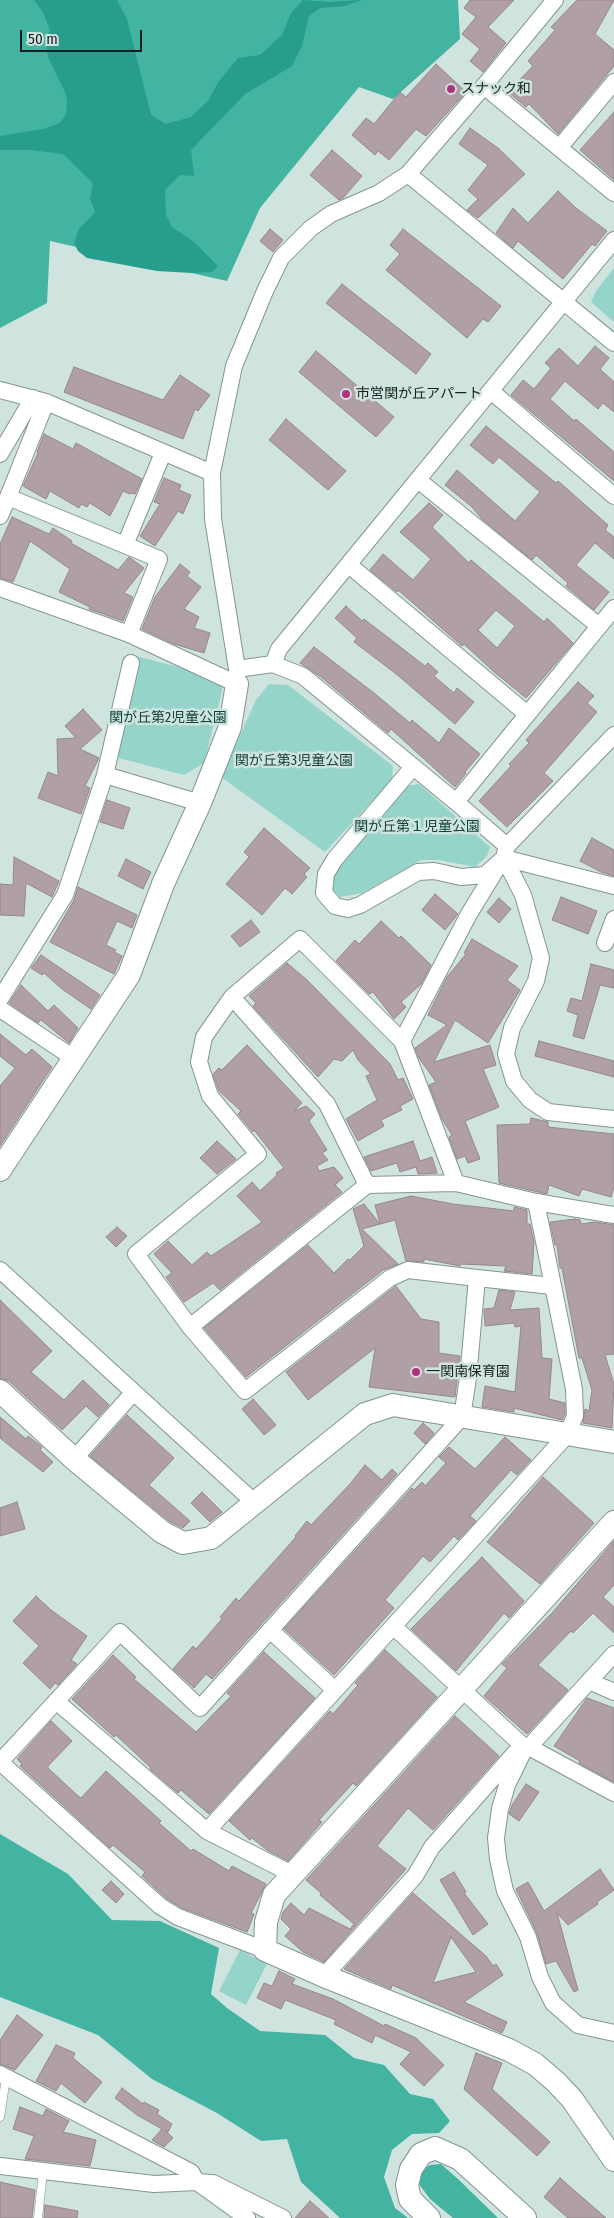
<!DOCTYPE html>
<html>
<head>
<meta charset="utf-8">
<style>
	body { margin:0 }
	#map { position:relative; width:614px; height:2218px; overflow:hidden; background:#cfe3df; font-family:"Fira Sans Condensed",sans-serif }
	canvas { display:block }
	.scale { position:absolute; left:20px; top:30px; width:122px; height:22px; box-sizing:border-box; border:2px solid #19201f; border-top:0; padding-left:6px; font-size:15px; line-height:18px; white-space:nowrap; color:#19201f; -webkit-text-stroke:4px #cfe3df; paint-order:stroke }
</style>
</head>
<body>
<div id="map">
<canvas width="614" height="2218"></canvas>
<div class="scale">50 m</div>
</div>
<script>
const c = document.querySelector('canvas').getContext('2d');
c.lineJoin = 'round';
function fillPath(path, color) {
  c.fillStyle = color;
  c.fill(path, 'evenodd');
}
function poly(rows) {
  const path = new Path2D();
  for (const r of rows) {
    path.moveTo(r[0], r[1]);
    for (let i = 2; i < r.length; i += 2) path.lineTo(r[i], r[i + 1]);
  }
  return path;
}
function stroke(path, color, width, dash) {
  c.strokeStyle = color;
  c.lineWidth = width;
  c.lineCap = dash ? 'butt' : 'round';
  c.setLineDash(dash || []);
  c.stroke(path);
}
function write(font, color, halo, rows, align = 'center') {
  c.font = font + ' "Fira Sans Condensed","Noto Sans JP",sans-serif';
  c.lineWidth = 5;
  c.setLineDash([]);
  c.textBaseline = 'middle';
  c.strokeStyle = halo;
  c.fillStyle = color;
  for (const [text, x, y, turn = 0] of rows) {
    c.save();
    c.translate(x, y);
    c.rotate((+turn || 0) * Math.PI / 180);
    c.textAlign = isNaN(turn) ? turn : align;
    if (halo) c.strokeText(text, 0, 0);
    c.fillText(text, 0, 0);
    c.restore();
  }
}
fillPath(poly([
	[614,268,614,322,591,302,596,291],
	[136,656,225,679,204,763,184,775,111,756],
	[269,684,288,685,393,766,392,780,325,852,221,777,256,700],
	[419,784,490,847,487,856,475,867,439,860,421,860,362,893,340,897,332,889,334,871,407,786],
	[240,1950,267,1964,246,2005,219,1991]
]), '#95d4c8');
fillPath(poly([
	[0,0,458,0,460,39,393,99,359,87,260,208,227,281,50,241,47,303,0,328],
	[0,1834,68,1874,112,1920,160,1921,219,1948,211,1994,227,2008,260,2031,325,2035,354,2058,384,2065,410,2094,433,2099,450,2121,439,2133,412,2134,392,2150,384,2177,395,2208,408,2218,340,2218,301,2182,287,2139,261,2141,217,2113,152,2079,98,2035,0,1997],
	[441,2164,459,2180,498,2218,453,2218,430,2199,419,2184,419,2172,430,2165]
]), '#43b3a2');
fillPath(poly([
	[34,0,117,0,127,19,151,115,166,124,191,117,208,101,219,81,238,58,260,55,282,35,291,13,303,0,328,2,361,0,345,6,320,8,309,16,302,46,292,66,245,94,191,150,194,176,180,175,165,190,166,215,172,227,194,242,218,266,212,272,192,273,157,271,87,258,78,251,74,243,79,229,95,212,90,199,93,183,63,154,31,150,0,150,0,136,43,129,60,123,66,114,67,101,65,92,48,57,46,43,50,30,43,12]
]), '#269d8d');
const building = poly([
	[470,0,514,0,488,27,506,43,483,72,470,61,480,49,462,34,476,17,464,8,470,0],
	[577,0,614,0,595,34,614,50,614,66,558,134,529,104,526,107,508,92,533,66,528,61,555,30,551,27,577,0],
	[436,64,466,92,426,136,416,129,389,160,378,151,375,155,352,135,366,118,374,124,400,92,406,97,436,64],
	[614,112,614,180,580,150,614,112],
	[470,128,498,148,525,174,478,218,467,210,478,199,468,190,488,165,459,144,470,128],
	[332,150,362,176,343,198,339,200,310,175,332,150],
	[558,191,576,208,607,231,595,246,592,244,563,279,518,241,513,248,496,233,513,208,528,223,558,191],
	[270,229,283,240,273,252,260,241,270,229],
	[403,229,501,306,488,322,483,319,467,338,386,270,400,254,390,245,403,229],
	[342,284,431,354,416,374,326,303,342,284],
	[595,346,609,358,600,369,614,382,614,412,603,403,598,409,565,381,550,399,574,421,576,419,614,452,614,481,511,395,523,380,534,389,551,368,545,363,559,348,578,366,595,346],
	[316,351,394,417,376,437,299,372,316,351],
	[74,367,163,400,180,375,210,395,198,411,195,409,183,439,64,392,74,367],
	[286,419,346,471,328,490,269,440,286,419],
	[486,426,556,483,558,481,608,525,605,530,614,537,614,559,595,543,576,565,609,592,594,610,566,586,568,583,536,555,532,560,482,519,472,507,445,485,457,470,515,521,540,492,499,457,493,464,470,445,486,426],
	[44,434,73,449,76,443,142,479,135,494,132,493,130,494,123,491,110,516,90,503,87,507,81,504,79,508,50,491,46,499,23,486,38,453,37,452,44,434],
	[164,478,181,485,179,490,191,495,183,514,178,511,155,546,140,536,160,504,154,502,164,478],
	[429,503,443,515,432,527,469,563,471,560,544,622,547,618,573,643,526,698,493,671,464,644,462,646,398,590,397,592,370,570,383,554,413,580,431,559,400,532,429,503],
	[496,610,515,626,497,648,478,630,496,610],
	[12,517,49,534,53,528,72,541,71,543,118,570,129,557,144,568,124,593,133,597,123,621,89,609,90,607,59,592,70,569,30,541,13,582,0,578,0,544,12,517],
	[180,564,190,572,187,576,201,587,184,609,199,617,194,628,210,633,204,653,174,644,142,629,155,597,180,564],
	[346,606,362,621,364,619,425,666,428,663,438,672,434,676,454,693,457,688,474,702,455,724,395,673,354,642,357,638,335,618,346,606],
	[314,647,374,693,410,723,412,720,439,743,449,728,480,754,465,772,466,773,455,787,391,729,388,733,321,677,300,663,314,647],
	[578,682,594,696,587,703,597,712,544,773,553,781,507,827,479,801,511,766,509,764,529,743,526,740,578,682],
	[83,709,102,730,80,749,99,758,85,786,90,788,81,814,38,798,48,772,58,776,57,739,76,738,65,726,83,709],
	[107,800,130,808,123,829,100,822,107,800],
	[264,828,310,868,304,874,307,877,292,894,285,888,262,915,226,884,249,857,244,852,264,828],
	[592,838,614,850,614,876,601,872,580,861,592,838],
	[14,857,59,881,52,897,26,883,24,916,0,915,0,884,13,885,14,857],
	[126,859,151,872,143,889,118,876,126,859],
	[78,887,137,915,132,928,117,921,106,945,116,950,114,952,122,956,114,974,50,942,74,900,78,887],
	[435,894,458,914,445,930,422,910,435,894],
	[561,897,597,911,588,934,552,920,561,897],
	[499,898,511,909,499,923,487,912,499,898],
	[251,920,260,932,240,947,231,936,251,920],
	[381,921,399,938,401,936,431,965,421,984,401,1002,406,1007,394,1019,373,992,369,994,336,961,355,940,359,944,381,921],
	[472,939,518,966,507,980,520,990,488,1043,455,1020,434,1062,490,1045,496,1065,483,1069,499,1107,465,1121,480,1159,468,1163,465,1156,457,1159,449,1137,452,1135,442,1119,429,1085,436,1082,419,1058,415,1048,447,1025,428,1015,447,977,466,954,464,953,472,939],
	[41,955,100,995,91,1009,62,989,44,973,42,975,31,968,41,955],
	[287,963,307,980,390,1064,398,1080,403,1078,413,1099,400,1106,402,1110,381,1120,384,1126,358,1141,346,1119,377,1100,366,1076,371,1074,358,1060,353,1050,342,1061,334,1059,318,1077,253,1006,256,1003,249,996,287,963],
	[591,964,614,970,614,988,600,985,584,1039,573,1036,578,1015,567,1011,571,998,582,1001,591,964],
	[21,985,48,1011,54,1005,78,1028,69,1043,41,1020,38,1023,9,1003,21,985],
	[0,1034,26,1055,32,1049,52,1067,0,1146,0,1086,15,1068,0,1056,0,1034],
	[539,1041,614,1061,614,1077,535,1056,539,1041],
	[247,1045,302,1103,294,1111,306,1106,315,1114,309,1121,327,1150,322,1153,328,1160,317,1166,319,1171,334,1167,343,1178,335,1185,342,1192,220,1290,213,1283,184,1302,166,1277,172,1273,154,1254,168,1241,192,1265,207,1252,211,1256,262,1222,237,1196,252,1182,260,1191,277,1175,276,1173,284,1168,254,1130,253,1132,238,1114,241,1111,219,1091,213,1074,219,1068,222,1070,247,1045],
	[531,1118,548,1122,548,1127,614,1134,614,1187,611,1197,582,1189,579,1196,549,1185,547,1194,499,1183,497,1125,530,1124,531,1118],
	[217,1141,236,1159,217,1174,200,1158,217,1141],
	[413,1141,420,1161,432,1157,437,1173,418,1174,416,1167,400,1172,397,1163,371,1171,364,1157,413,1141],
	[411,1196,453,1204,514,1211,514,1207,527,1210,527,1224,530,1224,534,1242,532,1274,504,1271,506,1266,461,1264,460,1266,424,1259,424,1262,406,1261,395,1220,380,1224,375,1205,411,1196],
	[364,1204,380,1224,362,1229,398,1264,383,1270,246,1377,204,1328,308,1245,334,1273,348,1259,350,1260,364,1246,353,1209,364,1204],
	[575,1219,580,1220,581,1224,595,1222,614,1225,614,1354,605,1355,614,1384,612,1428,583,1423,585,1409,589,1411,592,1390,582,1358,579,1358,562,1268,560,1268,557,1245,555,1245,550,1222,575,1219],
	[117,1227,127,1236,116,1247,106,1237,117,1227],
	[396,1286,421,1319,439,1322,439,1353,460,1356,455,1397,369,1387,375,1348,308,1400,286,1372,396,1286],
	[499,1290,515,1292,510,1310,539,1308,542,1358,552,1359,549,1399,565,1403,565,1414,562,1420,514,1408,514,1412,482,1407,485,1386,515,1392,521,1326,515,1327,514,1323,485,1326,484,1309,494,1308,499,1290],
	[0,1300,52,1351,31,1372,64,1400,83,1380,109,1405,98,1417,86,1406,62,1430,9,1381,0,1378,0,1300],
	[253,1399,276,1425,264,1435,242,1409,253,1399],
	[127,1415,174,1458,149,1485,190,1521,183,1528,169,1521,90,1456,127,1415],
	[0,1417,26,1439,28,1436,42,1447,40,1450,53,1462,43,1472,0,1438,0,1417],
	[423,1423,434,1433,425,1444,414,1433,423,1423],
	[505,1437,531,1460,517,1475,511,1470,470,1516,476,1521,458,1540,454,1536,430,1562,423,1556,385,1600,394,1608,334,1675,284,1629,412,1488,414,1490,422,1482,425,1486,446,1463,439,1457,449,1447,475,1469,505,1437],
	[365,1465,382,1480,392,1469,397,1474,212,1679,206,1674,194,1688,173,1669,193,1646,196,1649,222,1619,220,1617,236,1598,239,1601,296,1537,295,1536,307,1521,311,1525,350,1484,365,1465],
	[543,1477,594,1523,540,1584,487,1542,543,1477],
	[202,1492,222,1512,210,1522,191,1503,202,1492],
	[17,1502,25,1529,0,1536,0,1508,17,1502],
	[614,1541,614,1585,603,1597,614,1607,614,1633,593,1613,573,1633,571,1631,538,1665,568,1690,527,1734,484,1696,507,1668,502,1664,552,1613,614,1541],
	[482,1557,524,1601,509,1618,504,1613,456,1671,411,1629,482,1557],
	[36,1596,51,1610,87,1636,71,1660,77,1664,58,1685,55,1683,50,1689,23,1663,39,1646,13,1621,36,1596],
	[385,1650,437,1697,356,1786,353,1783,319,1820,322,1822,288,1861,267,1850,252,1838,250,1840,229,1821,330,1711,333,1714,358,1685,355,1683,385,1650],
	[264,1652,315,1698,209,1814,181,1790,178,1793,150,1769,151,1768,116,1735,114,1737,72,1699,113,1655,136,1677,134,1679,196,1732,231,1696,227,1693,264,1652],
	[587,1698,614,1708,614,1782,579,1763,580,1761,554,1746,587,1698],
	[455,1716,499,1756,433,1830,408,1808,377,1846,406,1869,324,1962,303,1952,285,1936,291,1929,281,1919,283,1912,291,1903,304,1915,309,1908,350,1929,354,1924,320,1895,321,1893,306,1880,455,1716],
	[51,1721,72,1741,48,1766,48,1768,77,1795,81,1798,106,1771,161,1821,159,1823,191,1851,193,1849,229,1871,232,1866,266,1884,251,1913,254,1914,247,1932,182,1908,166,1898,142,1876,145,1872,113,1845,110,1848,20,1766,22,1764,17,1759,51,1721],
	[526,1784,539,1792,519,1821,509,1814,512,1805,526,1784],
	[600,1869,614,1890,597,1902,598,1904,568,1925,557,1913,578,1990,574,1992,556,1961,546,1964,537,1933,516,1889,528,1882,544,1911,600,1869],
	[454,1872,466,1892,464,1893,488,1924,473,1935,440,1880,454,1872],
	[111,1881,124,1894,116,1903,102,1890,111,1881],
	[413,1893,486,1956,493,1966,496,1964,503,1975,464,2002,507,2022,502,2033,392,1985,391,1989,344,1969,413,1893],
	[451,1937,476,1972,433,1983,451,1937],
	[279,1971,295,1979,292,1984,333,1999,384,2026,385,2024,416,2038,444,2065,424,2086,400,2064,411,2052,375,2035,372,2043,334,2024,336,2020,285,2000,281,2009,257,1998,264,1983,272,1986,279,1971],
	[17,2015,43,2035,15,2070,0,2064,0,2040,17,2015],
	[56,2045,75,2053,73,2058,102,2082,85,2103,61,2083,56,2091,36,2081,56,2045],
	[476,2053,502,2063,492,2089,550,2142,537,2156,464,2089,476,2053],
	[122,2088,143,2104,144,2102,159,2110,157,2114,172,2124,168,2132,165,2130,173,2138,164,2147,152,2140,162,2129,137,2115,115,2098,122,2088],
	[20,2107,43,2116,46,2109,69,2121,63,2132,96,2140,90,2166,25,2159,34,2136,13,2129,20,2107],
	[560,2178,606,2218,568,2218,544,2197,560,2178],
	[0,2182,35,2190,32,2218,0,2218,0,2182],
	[310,2201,329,2218,295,2218,310,2201],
	[45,2205,78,2211,77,2218,44,2218,45,2205]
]);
fillPath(building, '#b09fa6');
stroke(building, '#97868e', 1);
const lane = poly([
	[0,2117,6,2078],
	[38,2218,43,2172]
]);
const street = poly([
	[484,86,614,193],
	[559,148,614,82],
	[408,174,614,343],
	[0,390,46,402,212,473],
	[491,391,614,496],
	[0,454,33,398],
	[418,480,599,626],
	[8,497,46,402],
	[0,516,8,497,159,559,129,634],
	[125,545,163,453],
	[349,565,527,714],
	[0,588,129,634,237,684,237,669,213,519,212,473,234,366,265,291,281,258,311,228,331,214,379,193,408,174,484,86,555,0],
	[273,664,279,649,614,240],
	[237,669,273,664,303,676,456,802,507,846,504,858,523,895,541,958,536,981,512,1028,506,1054,514,1081,530,1100,548,1112,614,1119],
	[413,767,335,859,326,874,324,893,335,906,348,909,360,905,418,872,434,871,461,877,485,875,504,858,614,886],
	[105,775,200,803],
	[456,802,614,608],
	[507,846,614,735],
	[605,943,614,919],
	[232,997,327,1104,367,1185],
	[0,999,65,895,105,775,131,663],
	[0,1009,75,1059],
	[402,1041,469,914,497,868],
	[0,1270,255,1503],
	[477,1278,552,1286],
	[190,1327,367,1185,456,1183,536,1202,614,1215],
	[74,1459,133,1393],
	[393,1626,522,1745],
	[270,1630,335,1690],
	[589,1681,614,1692],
	[56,1701,207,1831,292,1874],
	[529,1747,614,1793],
	[523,1752,507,1785,500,1809,496,1838,498,1859,505,1891,528,1937,540,1977,553,2003,578,2025,614,2033],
	[207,1831,567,1435,575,1416,574,1389,536,1202],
	[265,1950,178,1917,160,1906,0,1762,120,1632,200,1708,462,1417,468,1378,477,1278,408,1270,390,1278,245,1391,190,1327,136,1254,258,1154,210,1096,199,1062,204,1037,232,997,300,939,402,1041,456,1183],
	[324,1976,415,1876,432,1847,522,1745,529,1747,614,1654],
	[0,2074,191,2172,197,2182,247,2218],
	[0,2166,154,2184,197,2182,213,2183,283,2218]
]);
const secondary = poly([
	[0,1170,129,975,163,884,200,803,230,727,237,684],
	[0,1391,74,1459,162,1532,183,1543,211,1538,365,1414,393,1405,614,1442],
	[614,1522,274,1895,266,1922,265,1950,324,1976,509,2050,535,2064,556,2082,572,2099,614,2160],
	[429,2218,410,2199,407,2185,411,2169,421,2154,435,2148,460,2159,525,2218]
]);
stroke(lane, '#839592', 9);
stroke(street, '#839592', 18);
stroke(secondary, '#839592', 24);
stroke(lane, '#fff', 8);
stroke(street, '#fff', 16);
stroke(secondary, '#fff', 22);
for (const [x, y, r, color] of [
	[451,89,5,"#b1307c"],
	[346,394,5,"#b1307c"],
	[416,1372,5,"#b1307c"]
]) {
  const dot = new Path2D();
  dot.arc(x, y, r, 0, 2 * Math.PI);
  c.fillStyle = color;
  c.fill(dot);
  stroke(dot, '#cfe3df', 2);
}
write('14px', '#19201f', '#cfe3df', [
	["スナック和",461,89],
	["市営関が丘アパート",356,394],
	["一関南保育園",426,1372]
], 'left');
write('14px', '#13443d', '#cfe3df', [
	["関が丘第2児童公園",168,718],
	["関が丘第3児童公園",294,761],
	["関が丘第１児童公園",417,827]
]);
</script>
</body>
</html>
